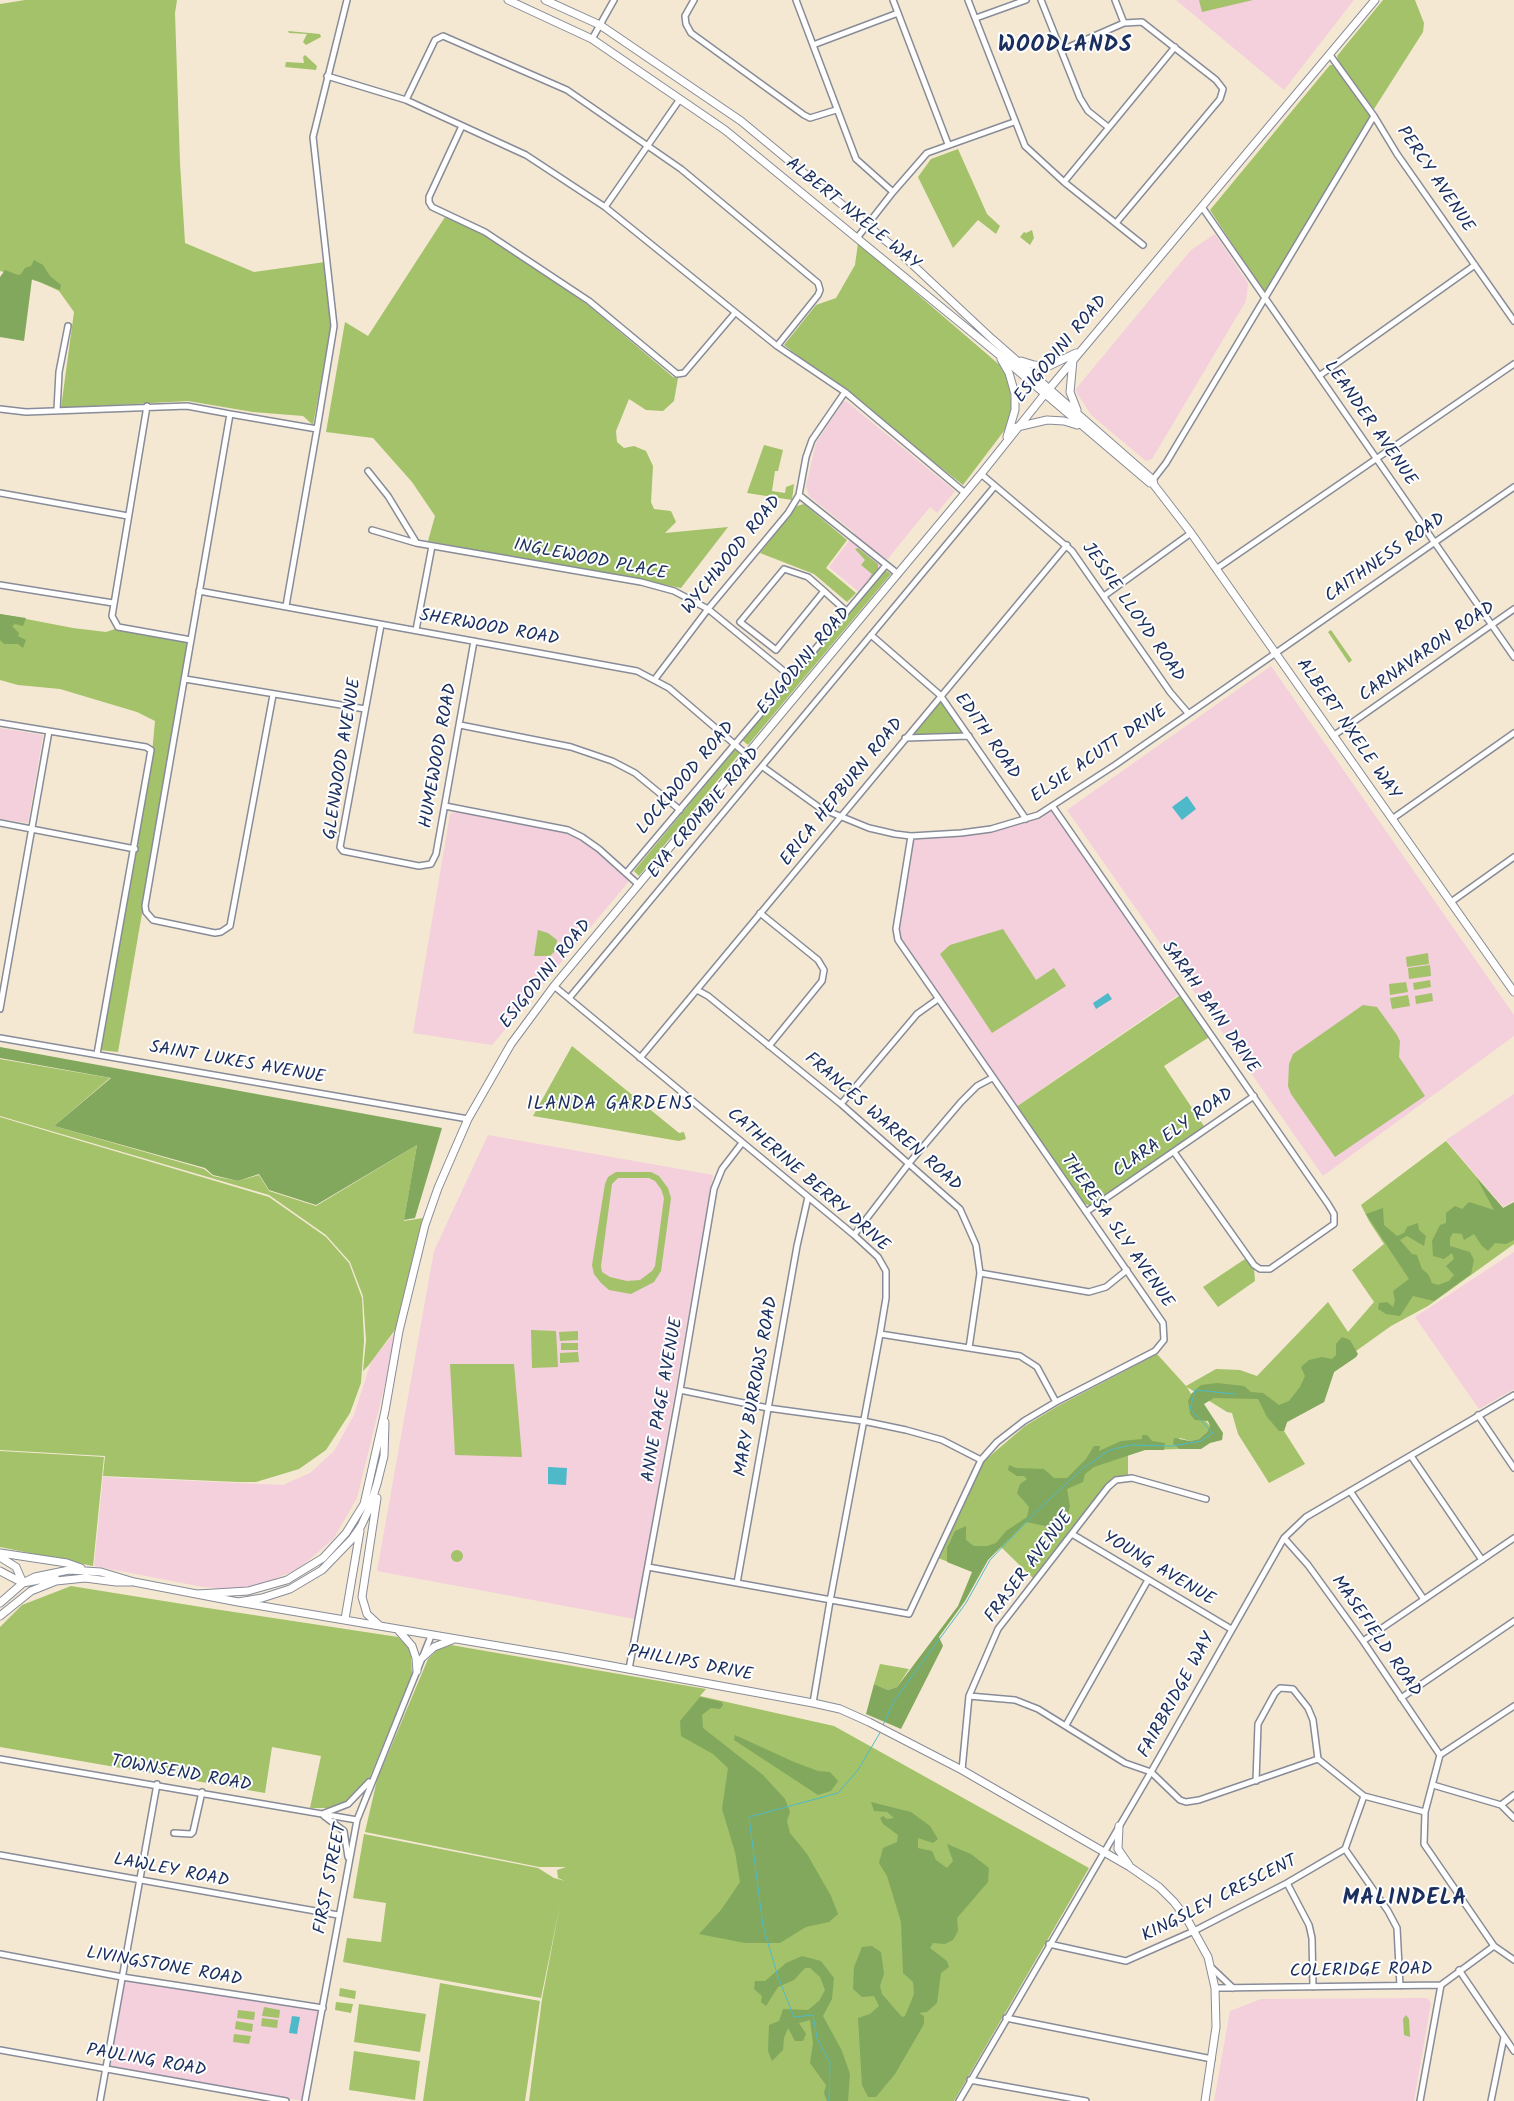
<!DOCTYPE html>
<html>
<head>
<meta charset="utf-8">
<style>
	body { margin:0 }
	canvas { display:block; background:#f4e8d2 }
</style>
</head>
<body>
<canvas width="1514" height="2101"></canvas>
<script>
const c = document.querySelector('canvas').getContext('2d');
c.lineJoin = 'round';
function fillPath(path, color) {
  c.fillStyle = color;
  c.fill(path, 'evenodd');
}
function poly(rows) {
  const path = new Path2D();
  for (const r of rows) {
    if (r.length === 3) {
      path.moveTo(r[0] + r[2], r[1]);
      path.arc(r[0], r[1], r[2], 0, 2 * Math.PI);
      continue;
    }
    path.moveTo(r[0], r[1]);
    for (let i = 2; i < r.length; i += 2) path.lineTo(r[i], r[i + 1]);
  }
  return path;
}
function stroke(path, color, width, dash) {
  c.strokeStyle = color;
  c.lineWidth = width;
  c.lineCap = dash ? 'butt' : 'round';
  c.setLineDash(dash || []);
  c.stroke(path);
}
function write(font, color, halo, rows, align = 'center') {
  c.font = font + ' Kalam,sans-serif';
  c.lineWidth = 4;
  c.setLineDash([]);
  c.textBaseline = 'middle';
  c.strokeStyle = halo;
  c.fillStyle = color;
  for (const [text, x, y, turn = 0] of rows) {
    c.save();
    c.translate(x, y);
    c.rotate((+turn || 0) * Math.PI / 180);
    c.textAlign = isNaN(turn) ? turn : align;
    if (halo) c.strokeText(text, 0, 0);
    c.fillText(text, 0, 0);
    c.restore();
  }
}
fillPath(poly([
	[1176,0,1354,0,1284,90],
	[1215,234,1248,283,1246,301,1152,459,1146,461,1091,415,1075,390,1191,250],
	[846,401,955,491,937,513,930,507,860,593,829,567,855,533,809,496,806,486,816,443,843,402],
	[1271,666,1514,1015,1514,1036,1323,1176,1067,810],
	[0,728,43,735,28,823,0,819],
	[1052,808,1181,993,1014,1108,900,940,898,929,913,837,992,830],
	[457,812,567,833,581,839,630,880,492,1045,413,1033,450,814],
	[1514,1094,1514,1201,1503,1207,1446,1140],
	[488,1135,713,1175,635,1619,377,1571,434,1251],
	[1514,1252,1514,1389,1479,1409,1415,1317],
	[399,1327,357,1498,334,1538,300,1568,258,1586,233,1589,203,1587,94,1566,103,1477,283,1485,310,1473,334,1451,354,1415,371,1362],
	[124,1980,320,2009,303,2101,108,2067],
	[1427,1998,1431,2003,1414,2101,1214,2101,1230,2011,1261,1999]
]), '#f4cfdc');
fillPath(poly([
	[25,0,177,0,175,13,180,163,185,243,254,272,325,262,331,328,313,425,303,416,253,412,188,401,61,408,74,312,59,291,40,282,0,271,0,4],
	[1199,0,1253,0,1202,12],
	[1383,0,1415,0,1424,23,1423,32,1374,109,1371,108,1338,61,1337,56],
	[288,31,320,34,321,37,306,45,303,42,307,34,289,33],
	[305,55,317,66,316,70,285,67,286,62,304,63,303,57],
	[1330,65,1334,65,1370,116,1266,291,1263,291,1210,210],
	[958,149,987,214,1000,226,996,234,978,220,953,248,918,177,931,159],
	[445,217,485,234,588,305,673,377,678,378,674,401,663,411,646,410,629,399,616,431,617,442,624,448,634,446,646,451,653,466,651,502,654,509,671,511,676,522,665,533,728,527,681,588,428,541,435,516,412,482,373,438,326,432,345,322,368,336],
	[1032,230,1034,238,1030,245,1020,237,1024,232,1026,233],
	[858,243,1002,367,1009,380,1012,410,1007,427,963,485,784,345,816,305,836,298,855,265],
	[764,445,783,450,778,471,775,471,772,491,785,493,786,487,794,484,792,500,747,493],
	[804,504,847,540,826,568,856,593,847,602,814,574,760,553,797,506],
	[858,548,878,564,878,570,870,580,869,579,872,574,861,565,865,560,855,549],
	[885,570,891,574,748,745,742,740],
	[0,614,73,628,106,632,118,628,189,642,118,1052,100,1050,136,849,152,753,155,721,137,712,60,689,18,685,0,680],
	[1331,630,1352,660,1349,663,1328,632],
	[940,697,966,735,909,737],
	[735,749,740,753,639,876,634,871],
	[1003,929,1036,980,1054,968,1066,986,992,1033,940,954,950,945],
	[538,930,548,933,557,940,556,950,550,956,534,956],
	[1428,953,1429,964,1407,967,1406,957],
	[1430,965,1431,976,1409,979,1408,968],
	[1430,980,1431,987,1414,990,1413,983],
	[1406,982,1408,992,1390,995,1389,984],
	[1432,993,1433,1001,1416,1004,1415,996],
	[1182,994,1211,1036,1164,1066,1206,1129,1092,1206,1088,1205,1083,1203,1016,1107],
	[1408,995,1410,1006,1392,1009,1390,998],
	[1363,1005,1377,1007,1397,1035,1400,1041,1399,1057,1425,1096,1335,1157,1291,1094,1288,1086,1289,1064,1293,1054],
	[572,1046,679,1133,684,1132,686,1139,679,1141,533,1116],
	[0,1059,110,1078,54,1126,204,1169,213,1176,238,1181,259,1175,269,1191,316,1206,417,1145,404,1221,423,1218,398,1326,368,1366,363,1371,366,1340,363,1296,350,1262,326,1235,269,1195,0,1116],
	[0,1117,269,1197,326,1237,349,1263,362,1298,364,1341,361,1383,350,1413,326,1450,299,1469,256,1482,238,1482,103,1476,105,1456,0,1450],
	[1446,1141,1503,1208,1514,1209,1514,1244,1428,1306,1391,1326,1356,1351,1356,1357,1334,1372,1324,1402,1287,1422,1284,1431,1305,1464,1269,1483,1238,1434,1232,1413,1227,1412,1187,1387,1191,1394,1188,1400,1210,1426,1207,1432,1199,1439,1190,1441,1180,1438,1173,1444,1179,1449,1145,1450,1128,1455,1128,1476,1115,1479,1035,1580,1001,1547,972,1571,938,1558,983,1462,1025,1426,1058,1406,1157,1354,1186,1386,1216,1369,1240,1370,1257,1376,1328,1302,1348,1332,1374,1302,1352,1270,1384,1244,1369,1221,1361,1205],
	[616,1172,651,1172,659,1176,668,1188,671,1198,661,1271,654,1282,631,1294,609,1290,601,1283,594,1274,592,1265,605,1184,608,1177],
	[618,1178,649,1178,655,1181,661,1189,664,1198,655,1266,652,1271,640,1280,627,1281,610,1277,602,1272,601,1266,612,1184],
	[1245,1259,1254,1268,1255,1281,1218,1307,1203,1287],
	[531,1330,556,1331,558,1367,532,1368],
	[578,1331,578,1340,560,1341,559,1332],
	[561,1343,578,1343,578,1350,561,1350],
	[578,1352,579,1362,560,1363,560,1353],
	[450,1364,514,1364,522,1457,455,1455],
	[0,1451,104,1457,93,1566,0,1547],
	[457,1556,6],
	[71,1586,201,1607,193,1650,201,1607,398,1637,411,1650,412,1675,369,1779,348,1803,329,1808,310,1808,321,1756,272,1747,265,1793,0,1747,0,1627,22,1605],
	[451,1645,706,1689,700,1696,834,1726,1089,1868,954,2101,529,2101,542,1999,560,1905,541,1998,343,1962,347,1938,381,1942,386,1903,353,1898,364,1834,538,1868,554,1878,565,1881,558,1878,557,1870,566,1867,539,1867,365,1832,377,1780,428,1659,437,1650],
	[880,1664,909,1669,897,1687,888,1690,874,1684],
	[440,1983,540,2001,525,2101,423,2101],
	[340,1988,356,1991,355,1999,339,1996],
	[336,2002,353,2004,351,2013,335,2010],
	[359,2004,426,2014,420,2052,354,2042],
	[264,2007,280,2010,279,2018,262,2016],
	[238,2010,255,2012,254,2020,237,2018],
	[1406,2015,1409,2019,1410,2037,1404,2035,1403,2019],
	[262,2018,278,2020,277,2028,261,2026],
	[236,2021,253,2024,252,2032,235,2029],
	[234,2034,251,2036,249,2044,233,2042],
	[354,2051,420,2061,415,2100,349,2090]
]), '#a3c269');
fillPath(poly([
	[34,260,43,265,50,276,61,285,60,290,32,279,24,341,0,337,0,277,5,270,18,275,21,274,25,268,31,266],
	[0,614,26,618,23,626,15,624,12,626,19,633,18,636,26,640,23,648,18,644,4,644,0,640],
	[0,1047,442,1128,415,1218,404,1220,417,1145,316,1205,269,1190,259,1174,238,1181,213,1175,205,1168,54,1126,111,1078,0,1058],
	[1476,1177,1503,1208,1514,1202,1514,1240,1506,1244,1495,1243,1488,1251,1482,1246,1474,1234,1464,1240,1462,1234,1453,1233,1450,1238,1450,1246,1470,1252,1474,1260,1471,1274,1434,1301,1413,1296,1400,1316,1386,1314,1378,1309,1379,1303,1387,1302,1393,1307,1395,1300,1393,1291,1409,1279,1366,1214,1383,1208,1384,1225,1397,1236,1404,1233,1407,1227,1418,1223,1419,1230,1426,1236,1424,1246,1407,1236,1400,1240,1412,1254,1417,1255,1422,1269,1428,1274,1432,1283,1438,1285,1449,1281,1454,1275,1446,1266,1454,1259,1452,1253,1444,1259,1433,1256,1432,1241,1440,1225,1446,1223,1446,1213,1455,1206,1462,1209,1469,1202,1494,1210],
	[1342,1337,1350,1340,1358,1354,1356,1357,1334,1372,1324,1402,1287,1422,1284,1431,1279,1431,1267,1417,1258,1399,1214,1398,1204,1404,1223,1433,1222,1440,1210,1443,1201,1449,1179,1449,1173,1444,1174,1438,1190,1441,1199,1439,1207,1432,1210,1426,1208,1421,1195,1420,1190,1414,1188,1400,1191,1394,1201,1385,1217,1383,1244,1386,1251,1392,1263,1393,1279,1405,1289,1401,1300,1387,1305,1376,1301,1367,1309,1360,1322,1357,1332,1359,1336,1355,1336,1344],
	[1142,1435,1147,1435,1152,1441,1165,1443,1164,1450,1145,1450,1094,1467,1085,1474,1083,1482,1067,1489,1070,1506,1066,1522,1059,1529,1026,1522,988,1560,965,1601,939,1637,943,1646,901,1729,866,1714,874,1684,888,1690,897,1687,958,1606,972,1572,947,1562,947,1548,955,1531,966,1526,966,1540,974,1546,987,1546,996,1543,1006,1531,1027,1517,1029,1507,1017,1493,1020,1484,1027,1479,1024,1476,1017,1476,1008,1470,1009,1465,1016,1468,1044,1469,1054,1478,1067,1478,1086,1459,1094,1446,1100,1446,1099,1451,1121,1441,1142,1439],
	[700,1697,722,1702,723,1705,720,1709,711,1708,702,1715,703,1728,763,1775,785,1799,790,1812,787,1821,790,1833,807,1854,831,1896,838,1914,829,1922,806,1927,780,1943,745,1943,699,1934,721,1910,740,1882,735,1852,722,1809,728,1768,713,1754,681,1736,680,1721],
	[735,1735,794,1762,818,1771,830,1772,838,1781,831,1791,818,1795,734,1740],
	[871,1802,911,1812,930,1826,938,1839,933,1843,918,1838,918,1848,932,1851,936,1860,947,1868,953,1861,947,1844,971,1854,989,1868,988,1882,957,1918,958,1931,953,1940,945,1944,933,1943,930,1948,947,1961,949,1967,941,1973,937,2003,927,2012,919,2013,924,2016,924,2024,895,2074,876,2097,868,2097,862,2085,858,2018,870,2014,879,2006,874,1996,862,1997,853,1989,854,1967,862,1947,872,1946,881,1952,884,1974,880,1986,882,1994,902,2017,905,2016,914,1994,913,1982,903,1973,901,1922,887,1876,879,1863,883,1848,897,1842,898,1835,883,1824,880,1818,883,1816,887,1819,894,1818,887,1812,874,1811],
	[802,1956,821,1961,834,1978,832,1999,823,2016,842,2051,850,2074,848,2101,827,2101,824,2093,826,2085,810,2063,813,2043,810,2020,799,2023,806,2034,803,2041,795,2041,788,2028,784,2038,783,2050,772,2061,768,2051,769,2025,779,2021,783,2009,808,2010,819,2001,825,1990,820,1977,810,1968,805,1968,794,1980,778,1987,766,2006,761,2002,762,1996,754,1989,755,1981,765,1981,786,1963]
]), '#82a85d');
fillPath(poly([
	[1187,796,1196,809,1182,820,1172,807],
	[1108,993,1112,999,1096,1009,1093,1003],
	[548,1467,567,1468,566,1485,548,1484],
	[292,2016,300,2017,297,2034,289,2033]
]), '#4ebac9');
stroke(poly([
	[883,1725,894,1701,966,1603,990,1560,1036,1512,1083,1468,1110,1450,1130,1445,1172,1446,1201,1441,1213,1433,1190,1409,1195,1390,1235,1394],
	[829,2101,830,2063,817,2038,813,2015,794,2017,778,1977,763,1926,749,1817,838,1793,858,1770,881,1731]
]), '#4ebac9', 1);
const street = poly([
	[694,0,685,16,686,24,691,33,804,115,810,118,836,110],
	[796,0,856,159,893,192],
	[893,0,948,144],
	[968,0,1025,146,1064,182,1143,245],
	[1041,0,1080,98,1088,111,1108,127],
	[1115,0,1124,23],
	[976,18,1026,0],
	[592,39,614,0],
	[813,45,898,13],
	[1062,50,1124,23,1142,22,1216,80,1223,89,1220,99,1116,223],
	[1330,55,1374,116,1397,154,1514,321],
	[327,76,406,100,526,155,605,207,777,346,845,392,965,493],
	[406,100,435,40,443,36,567,90,681,169,818,283,820,290,818,295,777,346],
	[462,126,429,197,429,202,432,207,485,232,589,301,677,374,684,373,735,313],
	[1064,182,1175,47],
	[605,207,680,99],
	[1202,207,1514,657],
	[857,238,893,192,927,153,1014,122],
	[1319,376,1475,265],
	[147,406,112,616,118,627,191,640],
	[0,409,26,412,187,406,230,414],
	[57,410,59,372,68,326],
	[317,429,334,326,313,137,347,0],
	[368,471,388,496,416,542],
	[981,474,1072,551,1170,692,1188,713],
	[1152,481,1166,463,1374,116],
	[0,493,128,516],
	[799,495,898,574],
	[372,530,416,543,641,582,674,591,708,609,791,677],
	[1216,569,1514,364],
	[0,585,113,603],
	[199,591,637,671,669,688,746,754],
	[824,591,776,650,740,622,784,569,808,577,824,591,846,611],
	[1104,596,1191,533],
	[381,625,340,847,343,851,419,866,431,864,436,854,474,641],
	[416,630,432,546],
	[871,635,940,695,1026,819],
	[185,679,365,709],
	[655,679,708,609,788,513,799,495,806,457,812,440,845,392],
	[273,695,230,926,221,932,215,933,153,920,146,912,145,906,230,414,317,429,286,606],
	[0,723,146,747,151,750,97,1054],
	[460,725,571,747,612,761,635,773,680,810],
	[1333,736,1514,609],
	[905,738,969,736],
	[763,767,820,808,869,828,895,834,911,836,961,833,991,829,1038,815,1115,765,1514,487],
	[445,806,568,830,582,837,599,849,639,885],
	[1053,807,1328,1204,1334,1214,1334,1224,1270,1269,1260,1269,1254,1265,1174,1152],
	[1392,819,1514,733],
	[0,823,135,849],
	[627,872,886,565],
	[1451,902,1514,857],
	[760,913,818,960,824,970,822,981,769,1046],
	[554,986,854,1235,878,1257,886,1271,886,1298,880,1334,830,1601,813,1703],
	[697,990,708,996,841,1104,960,1209,976,1245,980,1273,969,1348],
	[570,997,995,486],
	[0,1009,49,731],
	[0,1038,468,1119],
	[640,1058,1067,545],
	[841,1104,917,1014,938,999],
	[1086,1212,1254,1096],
	[854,1235,910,1162,961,1102,977,1086,992,1078],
	[980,1273,1089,1292,1106,1287,1127,1270],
	[880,1334,1020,1356,1037,1367,1056,1402],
	[680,1390,768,1408,863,1421,906,1430,942,1440,981,1460],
	[1478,1415,1514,1468],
	[1411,1456,1482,1560],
	[1350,1491,1423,1598],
	[1072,1534,1231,1629],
	[1284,1538,1308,1565,1363,1641,1440,1755],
	[648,1567,909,1614,981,1460,997,1442,1024,1421,1056,1402,1155,1351,1164,1340,1163,1323,898,940,896,929,911,836],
	[737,1583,797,1246,808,1197],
	[1363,1641,1514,1538],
	[629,1669,680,1390,714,1189,722,1169,742,1143],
	[969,1696,1015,1700,1038,1709,1125,1763,1151,1772,1180,1800,1186,1802,1199,1800,1318,1759,1364,1796,1425,1812],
	[1401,1698,1514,1621],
	[1066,1725,1148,1580],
	[1440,1755,1425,1812,1424,1844,1494,1946,1514,1960],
	[1440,1755,1514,1706],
	[0,1759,357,1820],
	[962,1770,969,1696,998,1629,1108,1487,1116,1480,1132,1478,1206,1499],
	[1256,1781,1258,1724,1275,1693,1280,1688,1293,1689,1308,1708,1313,1720,1318,1759],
	[1433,1785,1501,1805,1514,1818],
	[1501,1805,1514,1795],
	[322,1814,348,1804,369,1782],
	[324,1816,344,1831,348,1857],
	[174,1833,191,1834,193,1832,202,1792],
	[1345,1849,1388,1911,1397,1928,1400,1986],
	[0,1855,338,1915],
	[1287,1883,1309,1925,1312,1938,1313,1987],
	[1049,1944,1126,1961,1194,1931,1287,1883,1345,1849,1364,1796],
	[0,1954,122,1977,323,2008],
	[1212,1968,1233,1988],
	[1459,1970,1514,2051],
	[1215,1988,1441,1985,1494,1946],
	[1006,2018,1212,2059],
	[0,2050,286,2101],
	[970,2080,1086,2101],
	[100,2101,157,1784],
	[305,2101,357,1820,431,1636],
	[959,2101,1151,1772,1284,1538,1306,1517,1514,1395],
	[1420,2101,1441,1985],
	[1491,2101,1504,2037]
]);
const secondary = poly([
	[508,0,592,39,725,130,997,353,1150,483],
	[545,0,600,25,741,121,897,250,992,339,1153,480,1154,485,1191,533,1514,992],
	[1001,359,1009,373,1015,394,1015,410,1007,437],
	[1073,360,1070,392,1077,410],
	[1021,361,1034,365,1049,366,1076,353],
	[1017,427,1047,420,1064,421,1077,425],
	[377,1498,362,1597,367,1614,379,1625],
	[0,1553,67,1563,81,1568],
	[0,1557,16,1567,23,1583],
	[0,1571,23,1583,55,1577],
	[198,1594,248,1591,287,1580,323,1558,346,1533,364,1504,367,1491,385,1411,399,1331,425,1225,438,1188,468,1119,511,1044,554,986,981,474,1044,395,1375,0],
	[238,1602,563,1657,813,1703,840,1709,869,1722,962,1770,1130,1867,1159,1887,1174,1902,1187,1919,1208,1957,1215,1988,1216,2027,1205,2101],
	[0,1603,23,1583,35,1577,69,1570,101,1572,134,1582,238,1602,262,1598,290,1589,322,1570,352,1539,361,1526,369,1509,377,1484,384,1456,385,1422],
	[0,1616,31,1591,56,1581,85,1578,116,1582,131,1582],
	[345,1619,360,1531],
	[399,1631,412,1646,416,1658,417,1671],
	[423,1657,434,1647,452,1640],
	[1119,1826,1118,1849,1129,1865]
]);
stroke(street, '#888c98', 8);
stroke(secondary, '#888c98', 9);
stroke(street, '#fff', 5);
stroke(secondary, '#fff', 7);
write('18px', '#1b2f5e', '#fff', [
	["PERCY AVENUE",1434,180,56],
	["ALBERT NXELE WAY",852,215,39],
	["ESIGODINI ROAD",1062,350,-50],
	["LEANDER AVENUE",1369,424,55],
	["WYCHWOOD ROAD",733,556,-51],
	["CAITHNESS ROAD",1386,559,-35],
	["INGLEWOOD PLACE",590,561,11],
	["JESSIE LLOYD ROAD",1132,613,55],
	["SHERWOOD ROAD",489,629,10],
	["CARNAVARON ROAD",1428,653,-35],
	["ESIGODINI ROAD",805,662,-50],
	["ALBERT NXELE WAY",1347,730,55],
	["EDITH ROAD",986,737,55],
	["ELSIE ACUTT DRIVE",1100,755,-34],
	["HUMEWOOD ROAD",440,756,-80],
	["GLENWOOD AVENUE",344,759,-81],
	["LOCKWOOD ROAD",687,779,-50],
	["ERICA HEPBURN ROAD",843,793,-51],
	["EVA CROMBIE ROAD",705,814,-50],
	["ESIGODINI ROAD",547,975,-51],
	["SARAH BAIN DRIVE",1209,1008,55],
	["SAINT LUKES AVENUE",237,1064,10],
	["FRANCES WARREN ROAD",882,1123,41],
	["CLARA ELY ROAD",1174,1134,-35],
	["CATHERINE BERRY DRIVE",807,1181,41],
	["THERESA SLY AVENUE",1116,1232,55],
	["MARY BURROWS ROAD",758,1387,-80],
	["ANNE PAGE AVENUE",664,1400,-80],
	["FRASER AVENUE",1030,1568,-53],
	["YOUNG AVENUE",1158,1570,31],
	["MASEFIELD ROAD",1375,1637,55],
	["PHILLIPS DRIVE",690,1665,11],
	["FAIRBRIDGE WAY",1178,1696,-61],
	["TOWNSEND ROAD",181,1775,10],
	["LAWLEY ROAD",171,1872,11],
	["FIRST STREET",332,1879,-79],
	["KINGSLEY CRESCENT",1220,1900,-27],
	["LIVINGSTONE ROAD",164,1968,10],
	["COLERIDGE ROAD",1361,1972,-1],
	["PAULING ROAD",146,2062,10]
]);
c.letterSpacing = '1px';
write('19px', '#1b2f5e', '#fff', [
	["ILANDA GARDENS",610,1106]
]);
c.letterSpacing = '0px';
c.letterSpacing = '1px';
write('bold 22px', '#1b2f5e', '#fff', [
	["WOODLANDS",1065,47],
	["MALINDELA",1405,1900]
]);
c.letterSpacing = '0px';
</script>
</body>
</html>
